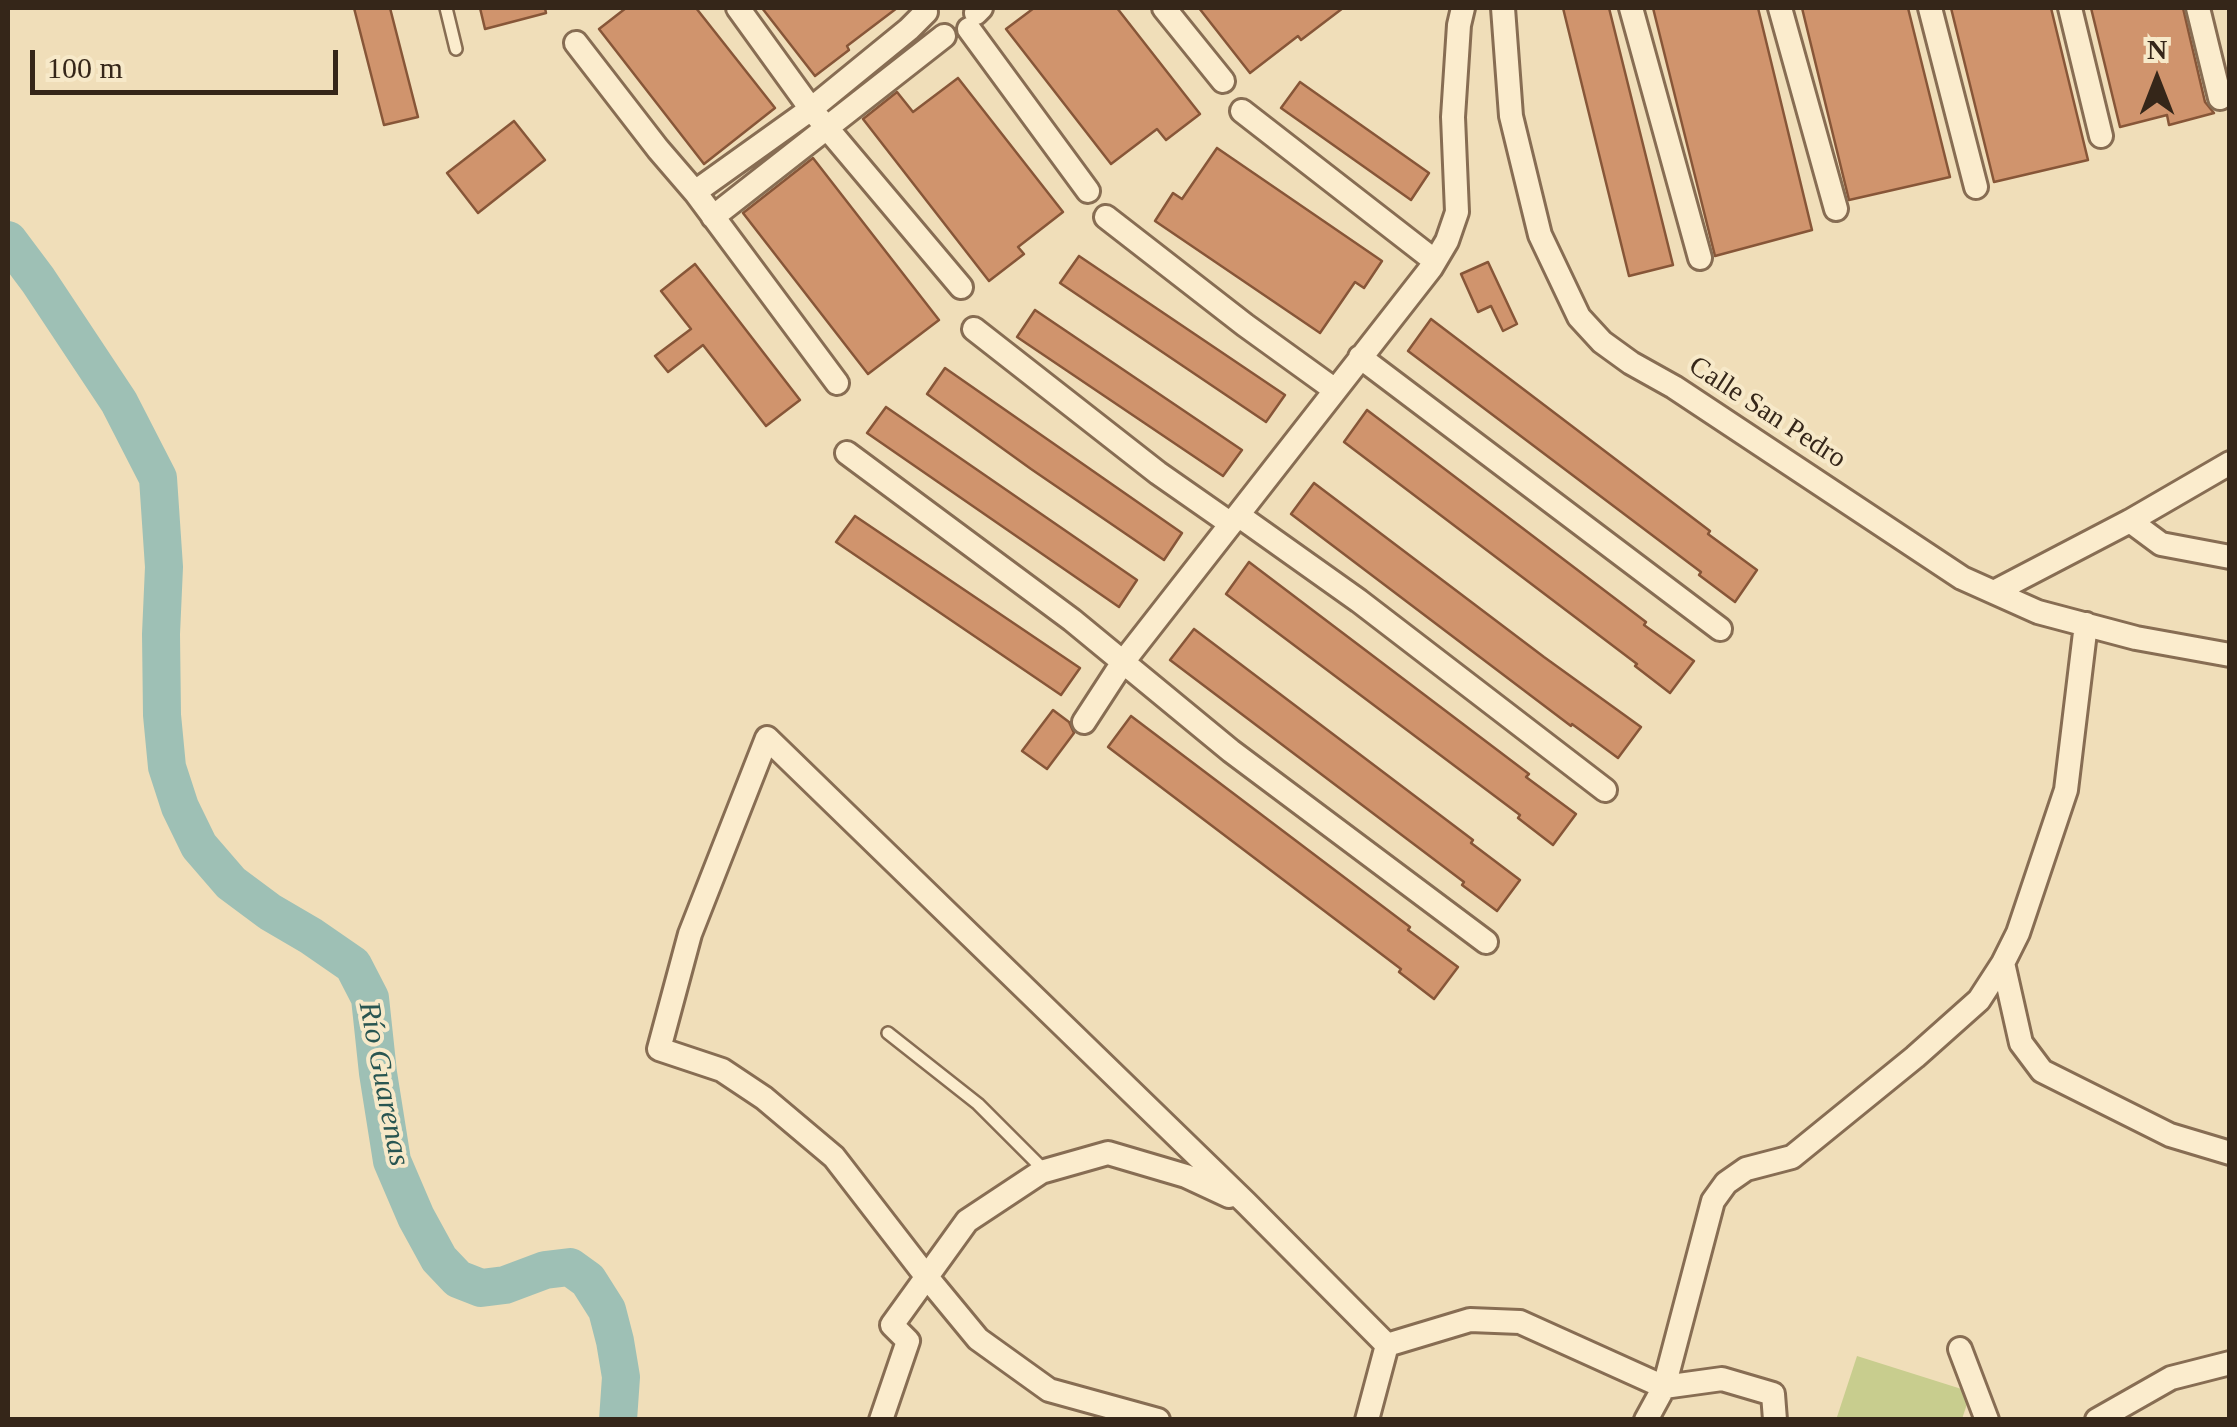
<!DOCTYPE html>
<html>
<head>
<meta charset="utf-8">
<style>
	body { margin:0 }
	#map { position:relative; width:2237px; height:1427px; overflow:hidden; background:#f0deb9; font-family:"Times New Roman",serif }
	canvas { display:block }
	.frame { position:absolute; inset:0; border:10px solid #352619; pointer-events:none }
	.north { position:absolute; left:2107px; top:30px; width:100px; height:100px; -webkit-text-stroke:8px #f7e9c9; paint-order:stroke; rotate:0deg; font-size:28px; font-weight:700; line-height:40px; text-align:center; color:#352619 }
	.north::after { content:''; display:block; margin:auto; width:35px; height:45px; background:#352619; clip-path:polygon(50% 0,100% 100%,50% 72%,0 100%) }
	.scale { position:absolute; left:30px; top:50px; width:308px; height:45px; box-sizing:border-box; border:5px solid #352619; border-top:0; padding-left:12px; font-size:30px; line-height:35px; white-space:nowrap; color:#352619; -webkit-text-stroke:8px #f7e9c9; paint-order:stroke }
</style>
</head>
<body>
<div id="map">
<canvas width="2237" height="1427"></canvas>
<div class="frame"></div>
<div class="north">N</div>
<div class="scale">100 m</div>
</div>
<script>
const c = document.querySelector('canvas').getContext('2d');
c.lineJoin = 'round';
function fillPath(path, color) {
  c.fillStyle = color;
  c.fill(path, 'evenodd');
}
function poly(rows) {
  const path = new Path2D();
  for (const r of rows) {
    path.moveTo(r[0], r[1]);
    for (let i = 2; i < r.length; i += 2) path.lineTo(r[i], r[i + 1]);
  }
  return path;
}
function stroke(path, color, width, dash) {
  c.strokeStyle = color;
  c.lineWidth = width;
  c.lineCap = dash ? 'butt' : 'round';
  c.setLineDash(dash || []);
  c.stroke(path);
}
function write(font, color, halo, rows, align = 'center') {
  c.font = font + ' "Times New Roman",serif';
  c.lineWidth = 8;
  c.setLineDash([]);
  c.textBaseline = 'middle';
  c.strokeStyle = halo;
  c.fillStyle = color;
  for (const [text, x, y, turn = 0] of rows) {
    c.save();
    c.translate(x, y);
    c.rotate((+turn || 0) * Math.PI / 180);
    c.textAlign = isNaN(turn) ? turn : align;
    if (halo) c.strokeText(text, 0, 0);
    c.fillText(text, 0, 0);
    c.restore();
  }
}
fillPath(poly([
	[1857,1356,1971,1392,1962,1419,1836,1420]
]), '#c8cd8e');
stroke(poly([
	[8,240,38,280,119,402,158,478,164,567,161,634,162,715,167,767,180,807,199,846,231,883,270,912,311,936,353,965,370,998,378,1073,392,1161,416,1217,439,1259,458,1279,481,1288,505,1285,545,1270,570,1267,588,1280,607,1310,615,1341,621,1377,618,1420]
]), '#9ec0b5', 38);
const building = poly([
	[354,8,390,8,418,117,384,125,354,8],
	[480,8,545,8,546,13,485,29,480,8],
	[626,8,696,8,775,108,704,164,599,29,626,8],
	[762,8,897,8,847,46,849,50,815,76,762,8],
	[1034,8,1117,8,1200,114,1166,140,1157,129,1111,164,1006,29,1034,8],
	[1199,8,1343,8,1301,40,1298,36,1250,73,1199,8],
	[1563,8,1609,8,1673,265,1629,276,1563,8],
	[1653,8,1758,8,1812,230,1715,256,1653,8],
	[1802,8,1908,8,1950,177,1849,200,1802,8],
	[1951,8,2051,8,2088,160,1994,182,1951,8],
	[2091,8,2183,8,2205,102,2214,113,2169,125,2167,115,2120,127,2091,8],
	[958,78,1063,212,1018,247,1024,254,989,281,863,119,897,92,913,112,958,78],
	[1300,82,1429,173,1411,200,1281,108,1300,82],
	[514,121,545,160,478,213,447,173,514,121],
	[1217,148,1382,261,1364,288,1355,282,1320,333,1155,221,1173,193,1182,199,1217,148],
	[813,158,939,320,868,374,743,213,813,158],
	[1079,256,1285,395,1266,422,1060,283,1079,256],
	[1488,262,1517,324,1503,331,1491,306,1478,312,1461,274,1488,262],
	[695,264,800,400,766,426,703,345,668,372,655,356,691,329,661,291,695,264],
	[1035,310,1242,450,1223,476,1017,337,1035,310],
	[1431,319,1710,531,1708,534,1757,570,1735,602,1699,575,1701,572,1408,351,1431,319],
	[945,368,1182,533,1164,560,1031,469,927,394,945,368],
	[886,407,1137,580,1119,607,867,433,886,407],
	[1367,410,1646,622,1644,625,1694,661,1670,693,1635,666,1637,664,1344,442,1367,410],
	[1314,483,1544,657,1641,727,1618,758,1572,724,1571,726,1291,514,1314,483],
	[855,516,1080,668,1061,695,836,542,855,516],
	[1249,562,1529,774,1526,777,1576,814,1553,845,1518,818,1520,815,1226,594,1249,562],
	[1194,629,1473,840,1471,843,1520,880,1497,911,1462,885,1464,882,1170,660,1194,629],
	[1053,710,1069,722,1074,733,1047,769,1022,751,1053,710],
	[1131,716,1410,927,1408,930,1458,967,1434,999,1399,972,1401,969,1108,747,1131,716]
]);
fillPath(building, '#d0946d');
stroke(building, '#875638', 2.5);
const service = poly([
	[446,8,456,49],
	[888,1033,978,1104,1045,1171]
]);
const minor = poly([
	[738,8,811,109,961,287],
	[1164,8,1223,81],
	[1503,8,1511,116,1540,235,1579,317,1602,342,1631,363,1674,387,1962,578,2038,612,2136,638,2230,655],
	[1631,8,1700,258],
	[1780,8,1836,209],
	[1930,8,1976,187],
	[2070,8,2101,136],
	[2198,8,2220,98],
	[976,13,981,8],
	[969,29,1088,191],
	[576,43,658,149,695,192,837,383],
	[1242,111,1435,261],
	[695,192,811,109,909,29,926,12],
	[713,217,944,36],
	[1106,217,1245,325,1335,390],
	[974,329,1158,473,1231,524],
	[1360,357,1720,629],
	[847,453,1072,620,1231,751,1486,942],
	[1238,515,1359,601,1605,790],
	[2130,521,2161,544,2230,557],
	[1994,592,2130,521,2230,463],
	[1084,722,1123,662,1431,268,1447,241,1457,212,1453,117,1459,25,1463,8],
	[2003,963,2021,1043,2042,1071,2170,1135,2230,1153],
	[1387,1345,1470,1320,1520,1322,1664,1387,1722,1379,1773,1394,1775,1420],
	[1960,1349,1987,1420],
	[881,1420,908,1341,892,1325,967,1221,1041,1172,1108,1153,1186,1176,1229,1196],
	[1158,1420,1049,1390,978,1339,926,1276,834,1157,764,1098,722,1070,659,1049,690,934,767,738,1246,1203,1387,1345],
	[1367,1420,1387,1345],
	[1646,1420,1664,1387,1713,1201,1726,1183,1746,1169,1792,1157,1915,1057,1979,1000,2003,963,2018,933,2066,790,2086,624],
	[2097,1420,2171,1378,2230,1363]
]);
stroke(service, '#876d53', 16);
stroke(minor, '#876d53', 28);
stroke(service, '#fbeccd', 11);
stroke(minor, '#fbeccd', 22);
write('28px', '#352619', '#f7e9c9', [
	["Calle San Pedro",1767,413,33]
]);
write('italic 30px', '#285551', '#f7e9c9', [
	["Río Guarenas",383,1084,79]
]);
</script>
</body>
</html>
